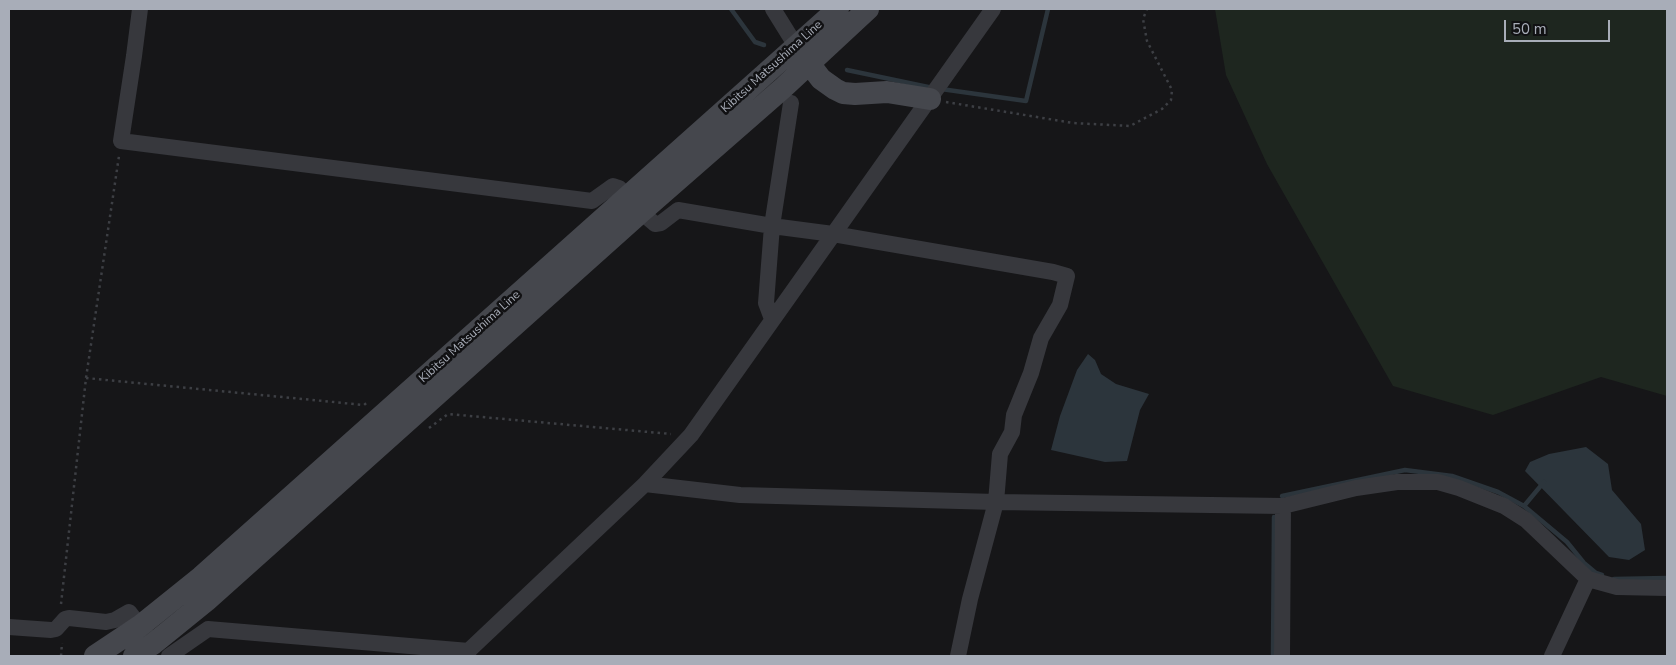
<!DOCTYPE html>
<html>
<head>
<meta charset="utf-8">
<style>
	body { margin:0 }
	#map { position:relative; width:1676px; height:665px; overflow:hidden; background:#161618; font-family:"Nunito Sans",sans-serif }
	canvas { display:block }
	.frame { position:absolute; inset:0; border:10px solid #a8adb8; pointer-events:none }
	.scale { position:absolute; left:1504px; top:20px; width:106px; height:22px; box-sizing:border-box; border:2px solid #a8adb8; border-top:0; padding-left:6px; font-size:15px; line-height:18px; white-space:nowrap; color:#a8adb8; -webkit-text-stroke:4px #111113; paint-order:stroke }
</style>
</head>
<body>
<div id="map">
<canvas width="1676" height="665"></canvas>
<div class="frame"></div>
<div class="scale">50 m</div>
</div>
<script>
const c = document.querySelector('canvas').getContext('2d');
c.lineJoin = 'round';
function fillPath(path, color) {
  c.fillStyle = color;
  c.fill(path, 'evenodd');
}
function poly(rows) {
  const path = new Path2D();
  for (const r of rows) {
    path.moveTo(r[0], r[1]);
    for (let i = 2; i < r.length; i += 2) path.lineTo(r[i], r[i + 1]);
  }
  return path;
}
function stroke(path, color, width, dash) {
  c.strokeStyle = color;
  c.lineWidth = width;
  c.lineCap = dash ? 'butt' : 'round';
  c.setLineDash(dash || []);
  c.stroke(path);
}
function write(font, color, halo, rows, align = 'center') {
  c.font = font + ' "Nunito Sans",sans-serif';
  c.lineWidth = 5;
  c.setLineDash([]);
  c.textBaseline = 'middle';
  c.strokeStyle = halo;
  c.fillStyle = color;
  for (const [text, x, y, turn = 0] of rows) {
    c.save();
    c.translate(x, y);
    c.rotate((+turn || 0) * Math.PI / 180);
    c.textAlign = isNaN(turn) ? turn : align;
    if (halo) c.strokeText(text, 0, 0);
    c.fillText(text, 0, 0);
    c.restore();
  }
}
fillPath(poly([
	[1215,9,1667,9,1667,396,1601,377,1493,415,1393,386,1267,164,1226,75]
]), '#1e261f');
fillPath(poly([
	[1088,354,1095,360,1101,374,1116,384,1149,394,1140,410,1127,461,1105,462,1051,450,1060,416,1077,370],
	[1586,447,1608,464,1612,490,1641,524,1645,550,1629,560,1609,557,1525,471,1530,462,1549,454]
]), '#2c353c');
stroke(poly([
	[731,9,755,42,764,45],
	[847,70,933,88],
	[941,89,1026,101,1048,9],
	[1282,496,1405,470,1452,476,1498,492,1524,506,1567,542,1584,563,1596,573,1602,575],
	[1524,506,1544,482],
	[1614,579,1667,578],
	[1273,656,1274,517]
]), '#2c353c', 4.5);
stroke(poly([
	[946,102,1073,123,1130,126,1162,109,1171,100,1172,90,1147,41,1143,19,1147,9],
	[86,378,364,405,369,401],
	[429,428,448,414,671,434],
	[61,604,86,378,119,156],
	[61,656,62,643]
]), '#3d3f44', 2.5, [2.5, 4]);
stroke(poly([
	[140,9,134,56,121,141,592,201,613,186,619,188,641,212,655,224,661,223,678,210,772,226,833,234,1053,272,1067,276,1060,305,1041,338,1031,373,1014,415,1012,432,1000,454,996,502,970,599,958,656],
	[773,9,796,46],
	[772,319,766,303,772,226,791,103],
	[645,484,740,495,996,502,1283,506,1356,488,1397,482,1438,482,1459,488,1504,506,1526,520,1588,579,1617,587,1667,588],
	[9,627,51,630,56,629,65,619,69,618,106,622,115,620,129,612,146,634],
	[169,656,208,629,469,651],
	[463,656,645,484,691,435,993,9],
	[1282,656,1283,506],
	[1552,656,1588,579]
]), '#37383d', 16);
stroke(poly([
	[801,53,821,79,835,89,843,93,855,94,887,92,930,99],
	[95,656,140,626,201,577,838,9],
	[134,656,153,644,206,601,641,212,783,88,868,9]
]), '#45474d', 22);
write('12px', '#a8adb8', '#111113', [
	["Kibitsu Matsushima Line",772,67,-42],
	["Kibitsu Matsushima Line",470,337,-42]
]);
</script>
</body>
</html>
